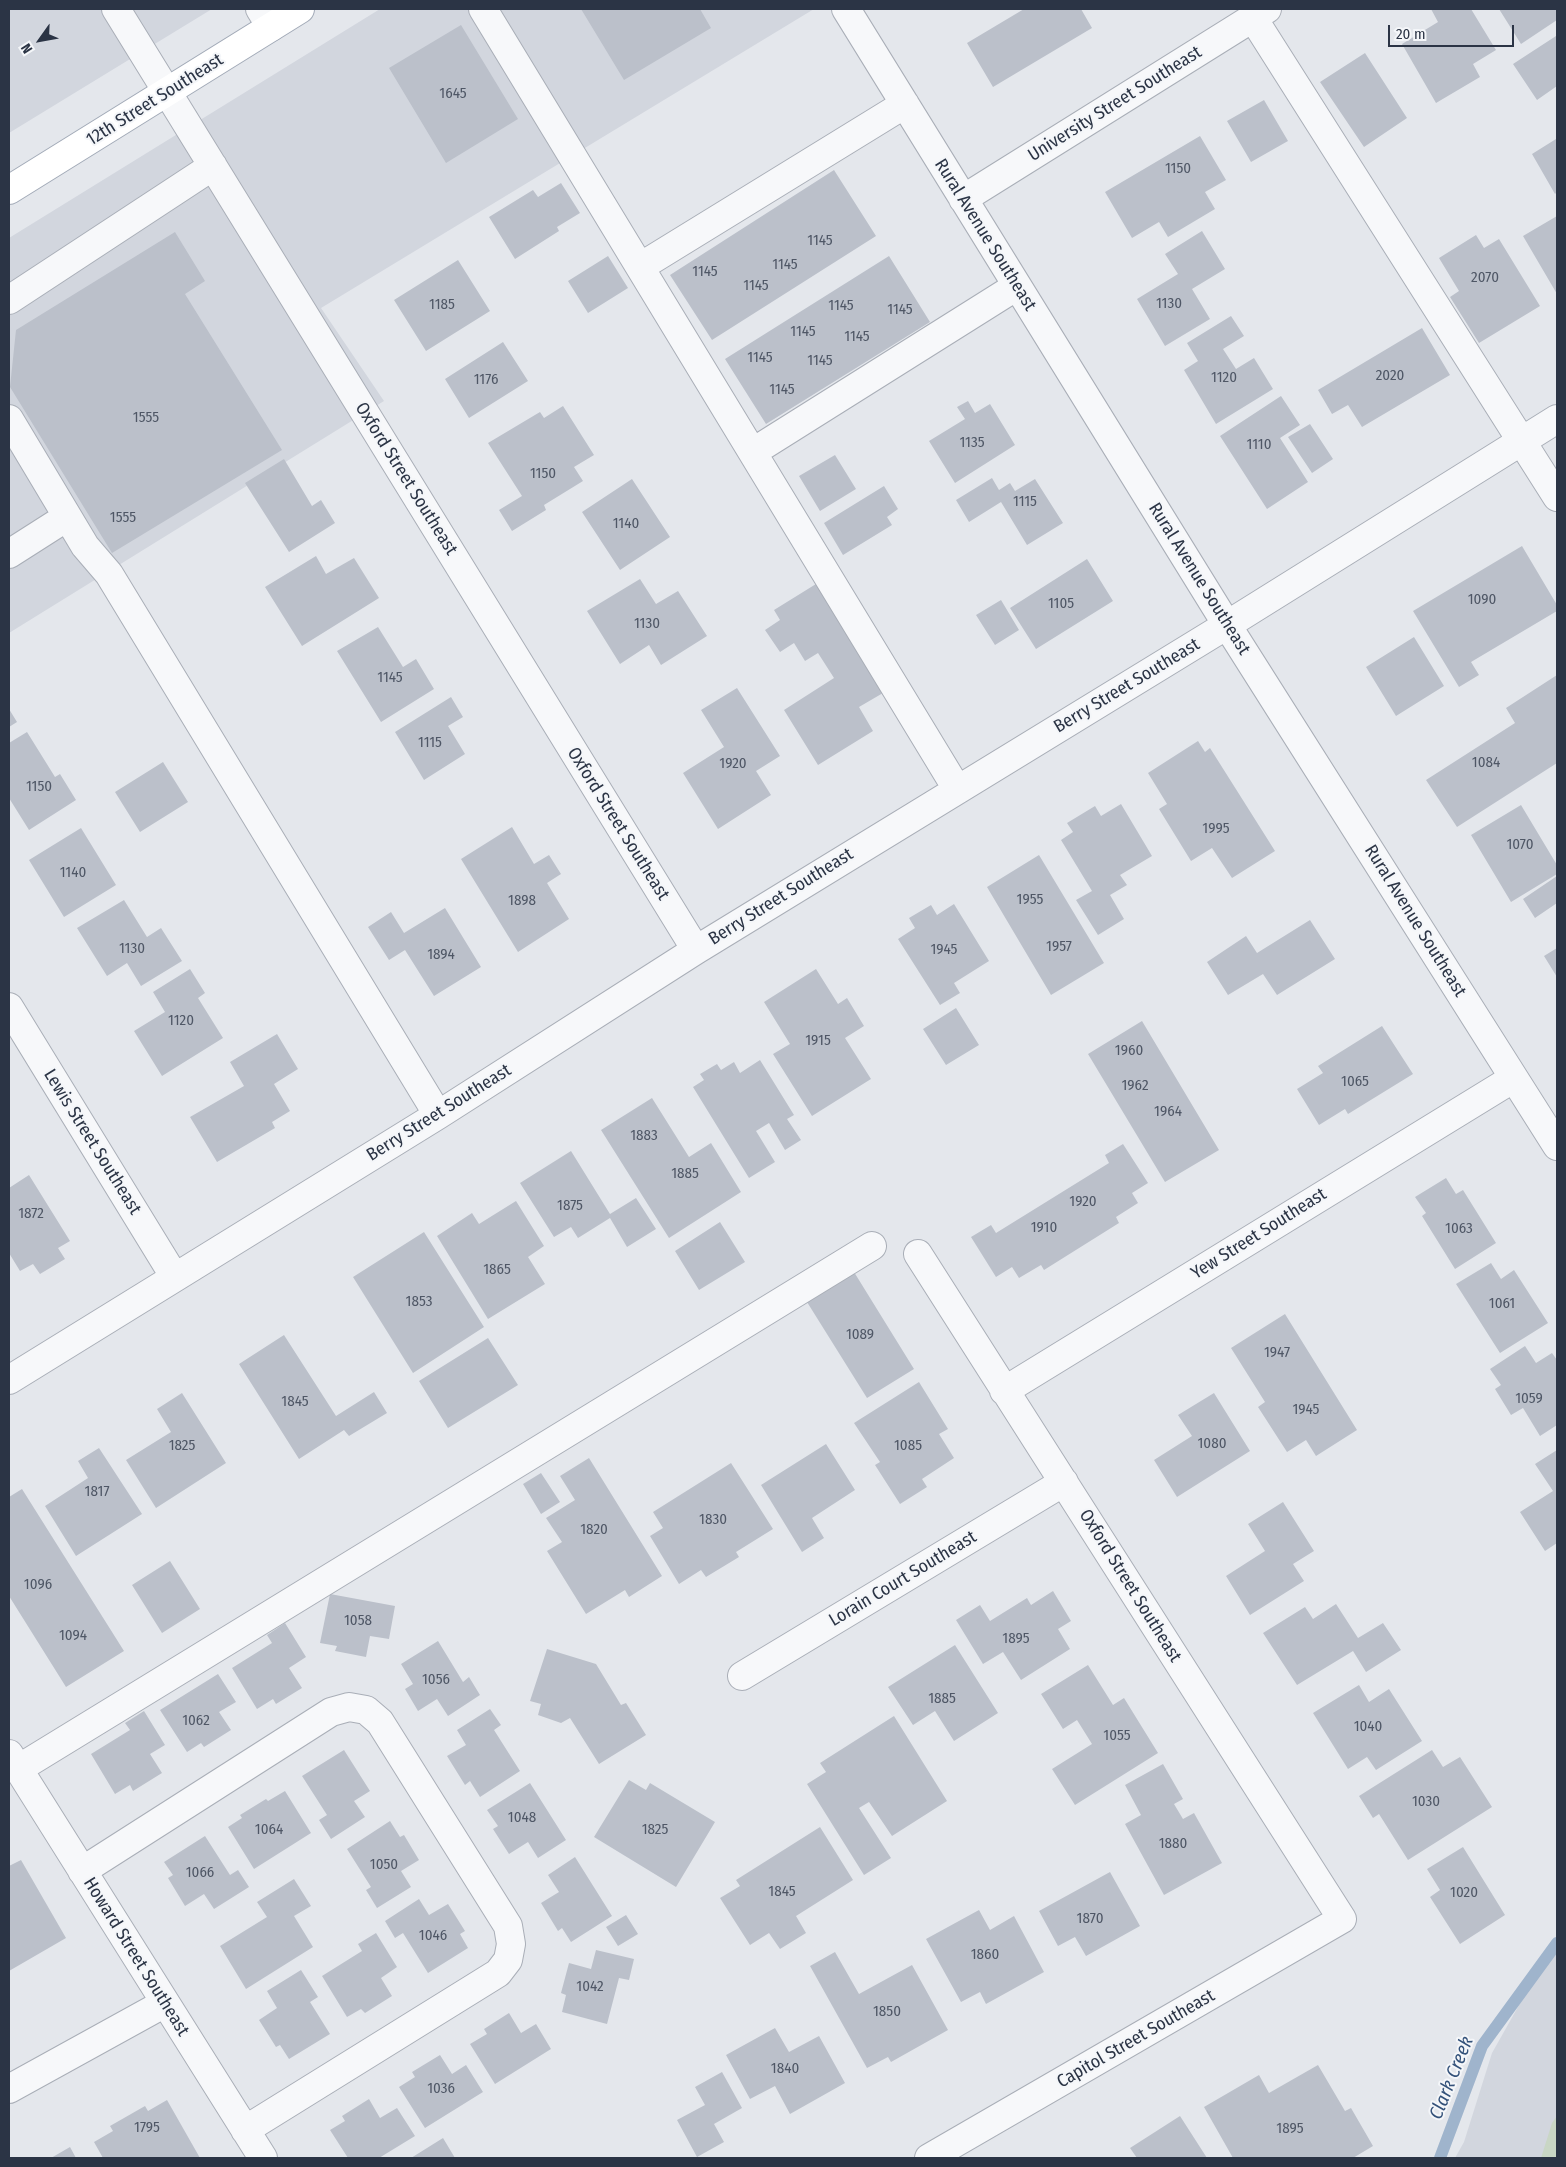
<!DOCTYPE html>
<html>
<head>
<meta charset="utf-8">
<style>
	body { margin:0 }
	#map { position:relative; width:1566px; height:2167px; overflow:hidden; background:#e4e7ec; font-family:"Fira Sans Condensed",sans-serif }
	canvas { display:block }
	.frame { position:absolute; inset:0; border:10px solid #2b3445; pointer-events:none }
	.north { position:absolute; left:15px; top:15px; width:50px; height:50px; -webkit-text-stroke:4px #f4f6f9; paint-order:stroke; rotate:238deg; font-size:14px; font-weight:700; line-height:20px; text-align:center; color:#2b3445 }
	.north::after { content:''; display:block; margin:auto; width:18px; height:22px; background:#2b3445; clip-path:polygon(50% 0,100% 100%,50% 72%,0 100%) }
	.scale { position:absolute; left:1388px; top:25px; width:126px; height:22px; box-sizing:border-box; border:2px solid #2b3445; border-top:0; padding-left:6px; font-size:15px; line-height:18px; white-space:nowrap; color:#2b3445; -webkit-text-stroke:4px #f4f6f9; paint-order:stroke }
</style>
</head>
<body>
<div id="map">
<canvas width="1566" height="2167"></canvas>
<div class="frame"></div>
<div class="north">N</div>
<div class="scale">20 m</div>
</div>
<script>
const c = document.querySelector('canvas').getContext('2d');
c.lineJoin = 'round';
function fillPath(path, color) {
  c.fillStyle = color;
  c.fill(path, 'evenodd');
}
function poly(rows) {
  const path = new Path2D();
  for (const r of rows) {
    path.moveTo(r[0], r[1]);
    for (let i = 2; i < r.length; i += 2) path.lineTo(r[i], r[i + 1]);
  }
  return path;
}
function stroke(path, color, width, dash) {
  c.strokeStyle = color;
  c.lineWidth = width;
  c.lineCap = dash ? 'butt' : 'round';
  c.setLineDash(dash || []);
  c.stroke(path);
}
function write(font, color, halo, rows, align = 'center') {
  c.font = font + ' "Fira Sans Condensed",sans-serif';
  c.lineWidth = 4;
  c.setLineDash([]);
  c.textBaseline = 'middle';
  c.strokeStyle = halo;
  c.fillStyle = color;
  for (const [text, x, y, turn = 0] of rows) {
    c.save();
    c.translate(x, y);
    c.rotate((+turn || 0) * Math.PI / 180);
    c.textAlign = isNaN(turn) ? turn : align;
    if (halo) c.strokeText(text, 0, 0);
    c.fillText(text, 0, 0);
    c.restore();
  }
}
fillPath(poly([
	[9,9,212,9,9,133],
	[380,9,814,9,321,308,384,401,9,633,9,238],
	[1557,1952,1557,2158,1455,2158,1464,2142,1492,2053,1536,1975]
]), '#d2d6de');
fillPath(poly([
	[1557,2116,1557,2158,1541,2158,1552,2123]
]), '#c9d6c5');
stroke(poly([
	[1440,2158,1482,2046,1557,1943]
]), '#9fb4cc', 12);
fillPath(poly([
	[581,9,700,9,711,28,624,80],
	[1024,9,1081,9,1092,28,993,87,967,43],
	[1431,9,1471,9,1496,50,1473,64,1480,77,1436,103,1402,44,1438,22],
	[1499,9,1557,9,1557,20,1521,44],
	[461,25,518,119,446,163,389,68],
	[1556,36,1557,39,1557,86,1537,100,1513,64],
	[1365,53,1407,118,1364,147,1320,82],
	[1264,100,1288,141,1251,162,1227,121],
	[1200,136,1226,180,1205,192,1215,209,1168,237,1159,222,1132,238,1105,192],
	[1556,139,1557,192,1555,194,1532,154],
	[834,170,876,236,712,340,670,275],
	[561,183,580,213,557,227,559,231,515,259,489,217,533,190,538,197],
	[1557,216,1557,294,1523,236],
	[1202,231,1225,269,1192,289,1210,319,1165,346,1137,299,1178,274,1165,254],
	[175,232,205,281,185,294,282,450,112,553,10,387,16,330],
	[1476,235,1484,248,1499,239,1540,306,1479,343,1450,297,1459,291,1439,258],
	[608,256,628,288,588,313,568,281],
	[889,256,930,322,766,424,725,359],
	[458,260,490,311,426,351,394,300],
	[1231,316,1244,336,1223,349,1236,369,1254,358,1273,389,1216,424,1184,370,1198,361,1187,343],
	[1422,328,1450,375,1362,427,1348,405,1332,414,1318,390],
	[503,342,528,381,469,418,445,379],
	[1281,396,1300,425,1280,438,1308,482,1267,509,1220,436],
	[968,401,975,413,990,404,1015,445,955,483,929,441,965,419,957,407],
	[563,406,594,455,574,467,583,481,544,505,546,510,512,531,499,510,522,496,488,443,540,412,544,418],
	[1310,424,1333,459,1312,473,1288,437],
	[835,455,856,489,820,511,799,476],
	[284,459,312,506,321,500,335,523,289,552,245,483],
	[992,478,999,490,1010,483,1015,491,1035,479,1063,523,1027,545,1001,502,969,522,956,500],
	[632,479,670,537,620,570,582,512],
	[884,486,898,509,887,517,892,525,843,555,824,523],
	[1522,546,1557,605,1557,611,1471,662,1479,675,1459,687,1413,611],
	[316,556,326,574,354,558,379,598,302,646,265,587],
	[1087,559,1113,601,1036,649,1010,608],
	[640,579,656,604,678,591,707,636,661,665,649,645,620,664,587,611],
	[816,584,883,693,859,707,873,731,818,765,784,710,834,678,818,653,805,661,794,643,780,652,765,630,780,620,774,610],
	[1001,600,1019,630,995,645,976,615],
	[378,627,403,667,416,659,434,689,381,722,337,651],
	[1414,637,1444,686,1396,716,1366,667],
	[1557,675,1557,763,1457,827,1426,780,1515,723,1506,708],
	[737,688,780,756,756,771,771,795,718,829,683,773,724,747,701,710],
	[451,697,463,717,448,726,465,754,424,780,395,732],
	[9,709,17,722,9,727],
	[27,732,55,777,60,774,76,800,29,830,9,798,9,743],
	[1198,741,1205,752,1210,748,1275,851,1232,878,1212,848,1191,861,1159,809,1167,804,1148,773],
	[163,762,188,802,140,832,115,792],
	[1121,804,1152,856,1120,875,1127,885,1110,895,1124,919,1098,935,1076,900,1092,891,1061,840,1073,832,1067,823,1095,806,1101,816],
	[1521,805,1557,865,1557,874,1511,902,1471,835],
	[512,827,534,864,549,855,561,874,547,883,569,919,518,952,461,859],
	[81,828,116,885,64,917,29,860],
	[1039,855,1104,963,1051,995,987,887],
	[1557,876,1557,903,1535,918,1523,899],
	[124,900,147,937,161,928,182,961,141,986,127,963,107,976,77,928],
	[954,904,989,961,954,983,960,993,940,1005,898,939,915,928,909,918,931,905,937,915],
	[445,908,481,967,434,996,405,950,389,960,368,927,391,912,404,933],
	[1310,920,1335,959,1277,995,1263,974,1228,995,1207,962,1246,936,1257,953],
	[1557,948,1557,977,1544,956],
	[190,969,205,993,198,998,223,1038,162,1076,134,1031,165,1012,153,992],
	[816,969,838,1004,847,998,864,1026,845,1038,871,1079,812,1116,773,1054,790,1044,764,1002],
	[956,1008,979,1045,946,1065,923,1029],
	[1142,1021,1219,1150,1165,1182,1088,1054],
	[1382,1026,1413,1074,1348,1114,1345,1109,1319,1125,1297,1089,1323,1073,1318,1066],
	[277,1034,298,1069,274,1084,290,1111,272,1122,275,1128,217,1162,190,1117,244,1086,230,1062],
	[760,1060,794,1115,787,1119,801,1140,785,1150,769,1123,756,1131,775,1162,749,1178,693,1087,704,1080,700,1074,717,1064,721,1070,734,1062,740,1073],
	[652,1098,689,1157,711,1143,741,1192,669,1238,601,1130],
	[1123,1144,1148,1183,1132,1193,1138,1203,1116,1217,1119,1223,1044,1270,1041,1265,1019,1278,1012,1267,996,1277,971,1237,991,1225,996,1233,1109,1163,1105,1155],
	[571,1151,610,1214,636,1198,656,1229,627,1247,610,1218,578,1238,571,1227,554,1237,520,1183],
	[29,1175,70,1241,58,1248,65,1259,40,1274,33,1264,20,1271,9,1253,9,1188],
	[1446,1178,1456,1194,1463,1190,1496,1243,1455,1269,1422,1216,1426,1213,1415,1197],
	[516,1201,544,1246,528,1257,545,1284,488,1319,437,1236,472,1213,479,1224],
	[720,1222,745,1262,699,1290,675,1251],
	[424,1232,484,1327,413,1373,353,1277],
	[1491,1263,1501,1279,1514,1270,1548,1323,1500,1353,1456,1284],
	[854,1272,914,1369,867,1398,807,1302],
	[1285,1314,1357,1430,1316,1456,1306,1440,1287,1452,1258,1407,1265,1402,1231,1348],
	[284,1335,336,1416,374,1392,387,1413,349,1436,344,1430,299,1459,239,1364],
	[488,1338,518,1385,448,1428,419,1381],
	[1525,1346,1536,1363,1552,1353,1557,1360,1557,1425,1540,1436,1523,1408,1511,1415,1495,1389,1501,1385,1490,1369],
	[919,1382,948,1429,939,1434,954,1458,922,1479,927,1487,900,1504,875,1465,880,1462,854,1423],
	[182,1393,226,1463,156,1508,126,1460,171,1432,157,1409],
	[1214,1393,1250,1451,1177,1497,1154,1460,1192,1436,1178,1415],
	[826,1444,855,1490,812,1518,824,1538,802,1552,761,1485],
	[99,1448,142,1514,76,1556,45,1506,88,1478,78,1461],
	[1557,1450,1557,1543,1545,1551,1520,1512,1553,1491,1535,1464],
	[589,1458,662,1576,629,1597,625,1590,586,1614,547,1551,562,1542,546,1518,575,1500,560,1476],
	[731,1463,773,1529,736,1552,739,1557,706,1577,701,1570,679,1584,650,1536,663,1528,653,1512],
	[541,1473,560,1502,541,1514,523,1484],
	[22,1489,124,1651,66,1687,9,1596,9,1497],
	[1283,1502,1314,1551,1293,1564,1304,1581,1250,1615,1226,1576,1265,1551,1248,1524],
	[170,1561,200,1609,162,1633,132,1585],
	[1053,1591,1071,1621,1058,1629,1070,1649,1021,1680,1003,1652,983,1664,956,1620,980,1605,990,1621,1027,1598,1031,1605],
	[330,1594,395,1606,389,1639,370,1636,366,1657,335,1651,337,1646,320,1643],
	[1336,1604,1358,1638,1383,1623,1401,1650,1366,1672,1353,1651,1297,1685,1263,1633,1305,1607,1313,1619],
	[285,1623,306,1657,289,1668,302,1688,276,1704,273,1699,257,1709,232,1668,272,1643,267,1635],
	[438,1641,463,1682,469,1677,480,1695,448,1716,437,1699,418,1711,405,1689,413,1684,401,1664],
	[955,1645,998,1713,954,1741,935,1711,913,1725,888,1687],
	[547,1649,596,1664,621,1705,626,1703,646,1735,599,1764,570,1718,561,1723,538,1715,541,1704,530,1701],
	[1088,1665,1113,1705,1124,1698,1158,1753,1075,1805,1052,1769,1092,1744,1077,1720,1063,1729,1041,1694],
	[218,1674,236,1702,219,1712,231,1730,204,1747,201,1743,187,1752,160,1710],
	[1359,1685,1369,1702,1389,1689,1422,1741,1376,1770,1367,1757,1348,1769,1313,1713],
	[490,1709,501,1725,494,1730,520,1771,480,1797,470,1781,465,1785,447,1756,466,1745,457,1730],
	[144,1711,165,1745,150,1754,162,1773,133,1791,130,1785,115,1794,91,1754,130,1730,125,1723],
	[894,1716,947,1801,892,1836,869,1802,859,1808,891,1858,864,1875,807,1784,826,1772,820,1763],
	[344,1750,370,1791,354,1801,365,1817,331,1839,319,1820,327,1815,302,1776],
	[1432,1750,1443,1767,1460,1757,1492,1807,1408,1860,1379,1814,1373,1818,1359,1796],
	[1163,1764,1183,1799,1174,1804,1183,1819,1194,1813,1222,1863,1164,1895,1125,1824,1141,1815,1125,1785],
	[629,1780,646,1790,650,1783,715,1822,676,1887,594,1837],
	[530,1783,566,1840,538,1858,528,1842,509,1854,493,1829,498,1826,487,1810],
	[285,1791,311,1833,254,1869,228,1827,242,1818,240,1815,266,1799,268,1801],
	[390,1821,400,1837,404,1835,419,1860,401,1871,411,1887,377,1908,366,1890,371,1887,347,1849],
	[820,1827,853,1880,796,1916,806,1933,780,1949,769,1933,750,1945,720,1898,740,1886,736,1880],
	[205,1836,230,1875,238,1870,249,1887,214,1909,204,1894,185,1906,168,1878,173,1875,164,1862],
	[1463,1847,1505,1915,1460,1944,1430,1897,1440,1890,1427,1869],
	[575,1857,612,1916,571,1942,562,1928,558,1931,541,1903,559,1892,548,1875],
	[21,1860,66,1938,9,1971,9,1866],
	[1110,1872,1140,1926,1086,1956,1075,1937,1058,1946,1039,1911],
	[294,1879,311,1906,294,1916,313,1947,246,1989,220,1946,267,1917,257,1902],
	[419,1899,429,1915,448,1904,465,1931,460,1934,468,1948,428,1973,403,1933,395,1938,385,1921],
	[979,1910,990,1930,1014,1916,1044,1972,986,2004,980,1992,961,2002,926,1939],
	[626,1915,638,1934,618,1946,606,1927],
	[376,1933,397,1967,381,1978,392,1996,365,2013,361,2009,347,2017,322,1976,362,1951,358,1944],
	[596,1950,634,1959,629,1980,619,1978,607,2024,562,2012,566,1995,561,1993,569,1963,591,1969],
	[835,1952,859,1994,912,1965,948,2030,891,2062,888,2057,867,2068,810,1966],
	[301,1970,318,1997,310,2002,330,2034,289,2059,280,2045,276,2047,259,2020,277,2008,267,1991],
	[509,2013,521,2033,536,2024,551,2049,495,2084,470,2044,487,2034,484,2029],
	[775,2028,789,2052,819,2036,845,2083,790,2114,775,2086,750,2099,726,2055],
	[440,2055,452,2074,466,2065,483,2092,425,2128,399,2087,415,2077,412,2072],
	[1318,2065,1345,2111,1351,2108,1373,2146,1353,2158,1233,2158,1204,2107,1259,2075,1269,2093],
	[722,2072,742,2108,714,2124,724,2142,697,2157,677,2120,705,2105,695,2087],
	[369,2099,380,2118,397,2108,415,2136,379,2158,348,2158,330,2130,345,2121,342,2116],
	[167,2100,200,2158,103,2158,94,2142,113,2131,110,2126,145,2106,148,2111],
	[1180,2116,1207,2158,1137,2158,1130,2148],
	[443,2138,455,2158,411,2158],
	[70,2147,76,2158,51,2158]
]), '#bbc0ca');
const minor = poly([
	[116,9,696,950],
	[260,9,271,27],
	[483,9,957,789],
	[846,9,1227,625,1557,1146],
	[1253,18,1557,497],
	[963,199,1267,9],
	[640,267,905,104],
	[9,300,213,166],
	[9,419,85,546,109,574,438,1115],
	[753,452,1017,286],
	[9,554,67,517],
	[9,1007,174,1276],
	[918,1254,1342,1919,929,2158],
	[9,1380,438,1115,696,950,1227,625,1557,419],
	[1004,1391,1514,1078],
	[742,1676,1064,1482],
	[9,1754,263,2158],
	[18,1769,872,1246],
	[82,1871,331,1712,349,1707,366,1710,380,1722,508,1926,511,1944,508,1960,498,1973,245,2130],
	[9,2089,165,2003]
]);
const major = poly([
	[9,190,300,9]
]);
stroke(minor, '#a9aeb7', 30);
stroke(major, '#a3abb8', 30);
stroke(minor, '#f7f8fa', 28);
stroke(major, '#fff', 28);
write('15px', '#4f5766', null, [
	["1645",453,94],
	["1150",1178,169],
	["1145",820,241],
	["1145",785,265],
	["1145",705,272],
	["2070",1485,278],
	["1145",756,286],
	["1130",1169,304],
	["1185",442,305],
	["1145",841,306],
	["1145",900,310],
	["1145",803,332],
	["1145",857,337],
	["1145",760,358],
	["1145",820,361],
	["2020",1390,376],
	["1120",1224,378],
	["1176",486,380],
	["1145",782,390],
	["1555",146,418],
	["1135",972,443],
	["1110",1259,445],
	["1150",543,474],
	["1115",1025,502],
	["1555",123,518],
	["1140",626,524],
	["1090",1482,600],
	["1105",1061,604],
	["1130",647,624],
	["1145",390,678],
	["1115",430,743],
	["1084",1486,763],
	["1920",733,764],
	["1150",39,787],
	["1995",1216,829],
	["1070",1520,845],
	["1140",73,873],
	["1955",1030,900],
	["1898",522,901],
	["1957",1059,947],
	["1130",132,949],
	["1945",944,950],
	["1894",441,955],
	["1120",181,1021],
	["1915",818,1041],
	["1960",1129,1051],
	["1065",1355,1082],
	["1962",1135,1086],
	["1964",1168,1112],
	["1883",644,1136],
	["1885",685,1174],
	["1920",1083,1202],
	["1875",570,1206],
	["1872",31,1214],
	["1910",1044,1228],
	["1063",1459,1229],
	["1865",497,1270],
	["1853",419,1302],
	["1061",1502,1304],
	["1089",860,1335],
	["1947",1277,1353],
	["1059",1529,1399],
	["1845",295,1402],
	["1945",1306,1410],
	["1080",1212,1444],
	["1825",182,1446],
	["1085",908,1446],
	["1817",97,1492],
	["1830",713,1520],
	["1820",594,1530],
	["1096",38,1585],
	["1058",358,1621],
	["1094",73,1636],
	["1895",1016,1639],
	["1056",436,1680],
	["1885",942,1699],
	["1062",196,1721],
	["1040",1368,1727],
	["1055",1117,1736],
	["1030",1426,1802],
	["1048",522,1818],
	["1064",269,1830],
	["1825",655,1830],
	["1880",1173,1844],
	["1050",384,1865],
	["1066",200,1873],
	["1845",782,1892],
	["1020",1464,1893],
	["1870",1090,1919],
	["1046",433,1936],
	["1860",985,1955],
	["1042",590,1987],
	["1850",887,2012],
	["1840",785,2069],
	["1036",441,2089],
	["1795",147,2128],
	["1895",1290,2129]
]);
write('18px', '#2b3445', '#f4f6f9', [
	["12th Street Southeast",155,100,-32],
	["University Street Southeast",1115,104,-32],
	["Rural Avenue Southeast",985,235,58],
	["Oxford Street Southeast",406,479,58],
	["Rural Avenue Southeast",1199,579,58],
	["Berry Street Southeast",1127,686,-31],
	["Oxford Street Southeast",618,824,58],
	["Berry Street Southeast",781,897,-32],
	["Rural Avenue Southeast",1415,921,58],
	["Berry Street Southeast",439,1113,-32],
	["Lewis Street Southeast",92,1142,58],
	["Yew Street Southeast",1259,1234,-32],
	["Lorain Court Southeast",903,1579,-31],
	["Oxford Street Southeast",1130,1586,58],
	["Howard Street Southeast",136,1957,58],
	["Capitol Street Southeast",1136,2039,-30]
]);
write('italic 19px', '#34527a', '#f4f6f9', [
	["Clark Creek",1452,2078,-68]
]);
</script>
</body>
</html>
